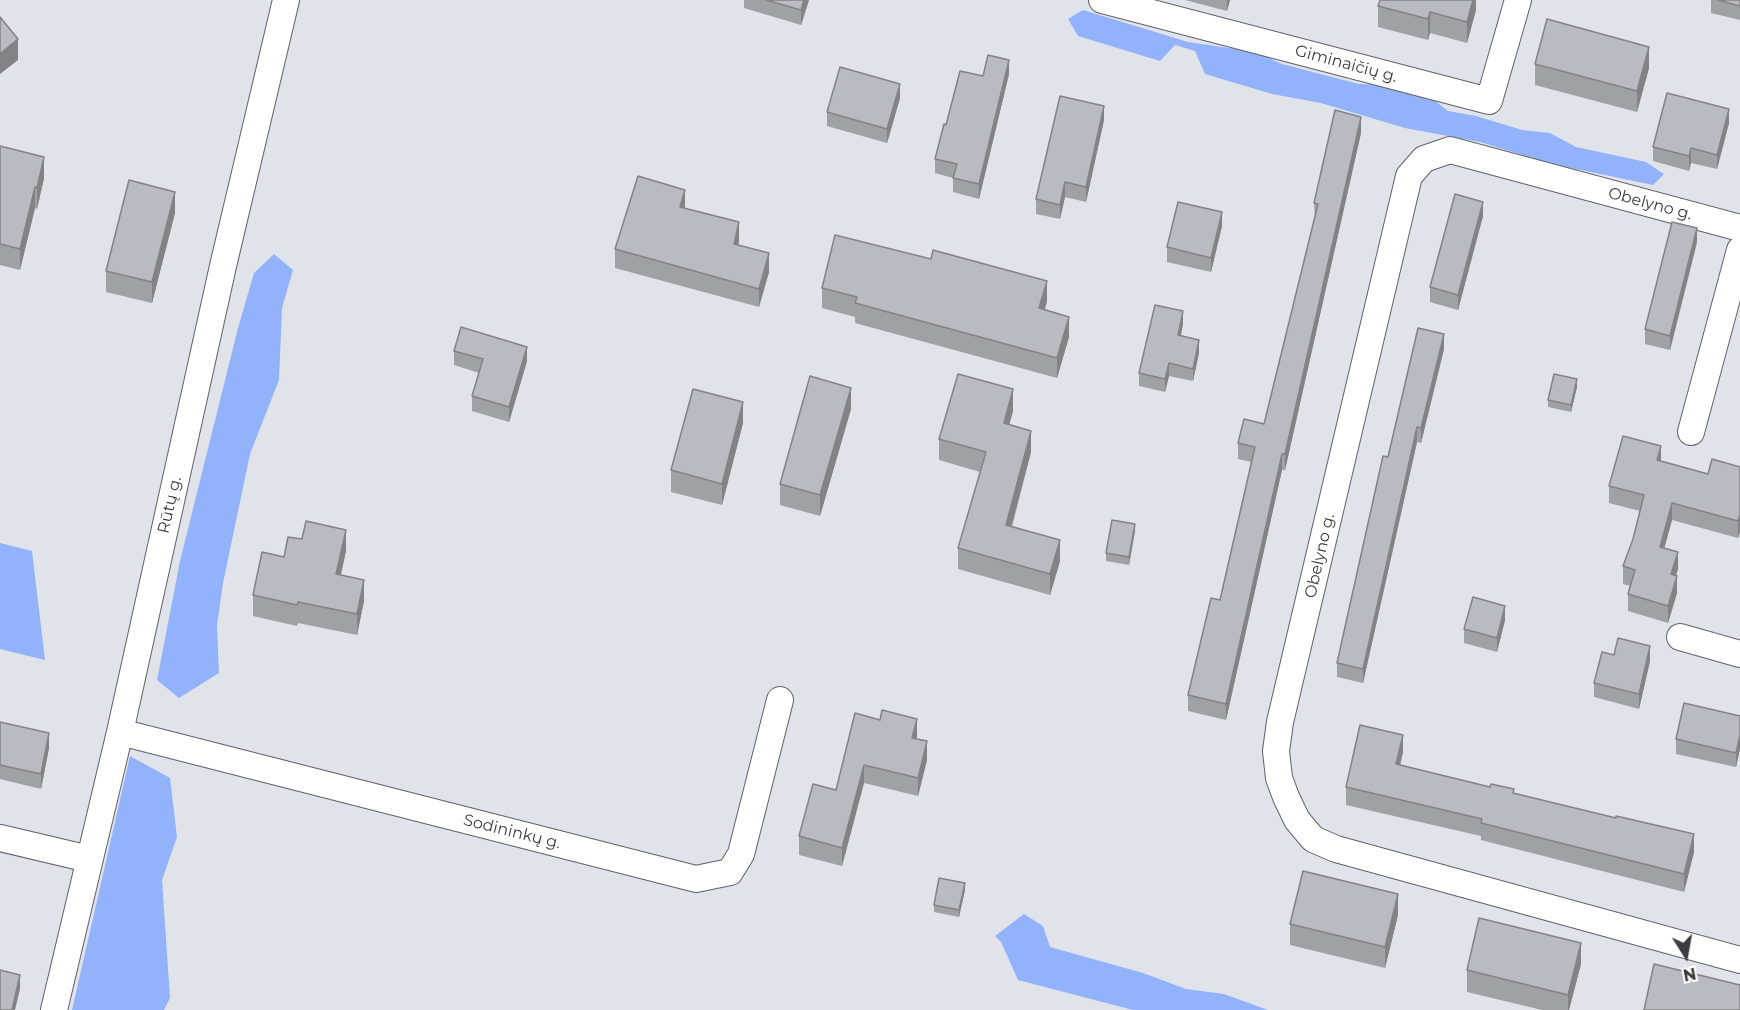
<!DOCTYPE html>
<html>
<head>
<meta charset="utf-8">
<style>
	body { margin:0 }
	#map { position:relative; width:1740px; height:1010px; overflow:hidden; background:#e0e3ea; font-family:Montserrat,sans-serif }
	canvas { display:block }
	.north { position:absolute; left:1656px; top:926px; width:60px; height:60px; -webkit-text-stroke:4px #fff; paint-order:stroke; rotate:169deg; font-size:16px; font-weight:700; line-height:24px; text-align:center; color:#3a3c3e }
	.north::after { content:''; display:block; margin:auto; width:21px; height:27px; background:#3a3c3e; clip-path:polygon(50% 0,100% 100%,50% 72%,0 100%) }
</style>
</head>
<body>
<div id="map">
<canvas width="1740" height="1010"></canvas>
<div class="north">N</div>
</div>
<script>
const c = document.querySelector('canvas').getContext('2d');
c.lineJoin = 'round';
function fillPath(path, color) {
  c.fillStyle = color;
  c.fill(path, 'evenodd');
}
function poly(rows) {
  const path = new Path2D();
  for (const r of rows) {
    path.moveTo(r[0], r[1]);
    for (let i = 2; i < r.length; i += 2) path.lineTo(r[i], r[i + 1]);
  }
  return path;
}
function stroke(path, color, width, dash) {
  c.strokeStyle = color;
  c.lineWidth = width;
  c.lineCap = dash ? 'butt' : 'round';
  c.setLineDash(dash || []);
  c.stroke(path);
}
function write(font, color, halo, rows, align = 'center') {
  c.font = font + ' Montserrat,sans-serif';
  c.lineWidth = 4.5;
  c.setLineDash([]);
  c.textBaseline = 'middle';
  c.strokeStyle = halo;
  c.fillStyle = color;
  for (const [text, x, y, turn = 0] of rows) {
    c.save();
    c.translate(x, y);
    c.rotate((+turn || 0) * Math.PI / 180);
    c.textAlign = isNaN(turn) ? turn : align;
    if (halo) c.strokeText(text, 0, 0);
    c.fillText(text, 0, 0);
    c.restore();
  }
}
fillPath(poly([
	[1083,10,1188,42,1256,52,1282,64,1359,84,1394,85,1434,100,1448,111,1476,116,1522,130,1550,133,1576,147,1646,162,1664,174,1653,185,1552,164,1480,142,1405,128,1321,103,1272,94,1205,74,1195,51,1175,45,1160,61,1078,36,1068,19],
	[274,254,293,270,282,308,279,380,250,454,223,583,217,625,219,673,179,698,157,680,180,561,238,328,254,273],
	[0,543,32,551,45,660,0,649],
	[130,756,170,778,177,837,162,880,170,998,164,1010,72,1010],
	[1024,914,1043,926,1050,947,1143,973,1186,989,1224,994,1268,1010,1133,1010,1018,980,1001,942,995,936]
]), '#92b2fc');
const street = poly([
	[1102,0,1489,101,1518,0],
	[1740,228,1450,150,1424,159,1409,176,1280,722,1276,751,1279,778,1286,797,1297,820,1313,839,1336,849,1740,960],
	[1691,432,1740,250],
	[1680,637,1740,654],
	[120,732,696,879,730,872,741,854,780,700],
	[0,838,89,859],
	[54,1010,120,732,223,266,286,0]
]);
stroke(street, '#5f6268', 28);
stroke(street, '#fff', 26);
fillPath(poly([
	[744,0,809,0,801,25,744,8],
	[1185,0,1230,0,1227,11],
	[1476,0,1476,10,1467,43,1430,33,1428,40,1378,27,1378,6],
	[1711,0,1740,0,1740,20,1711,13],
	[1535,64,1649,68,1637,112,1535,85],
	[1009,74,979,199,953,192,953,178,935,173,935,159,946,125,983,76],
	[900,98,887,143,827,126,827,112],
	[1104,120,1086,202,1065,197,1060,219,1036,214,1036,199],
	[1729,123,1717,169,1691,163,1689,171,1653,161,1653,147],
	[1361,133,1285,470,1282,470,1226,720,1188,711,1188,695,1220,600,1251,462,1238,459,1238,443,1264,424,1315,220,1314,203],
	[0,146,44,178,37,209,35,208,20,270,0,265],
	[685,208,739,241,738,245,769,272,759,307,615,268,615,249],
	[175,213,152,303,106,292,106,271],
	[1483,216,1458,310,1430,302,1430,287],
	[1222,226,1211,272,1167,262,1167,247],
	[1697,242,1670,350,1645,344,1645,329],
	[822,288,1047,301,1045,310,1069,337,1057,378,855,323,855,317,822,308],
	[1183,324,1181,336,1199,353,1193,381,1169,376,1165,392,1139,386,1139,373],
	[1444,349,1421,443,1417,442,1363,683,1337,677,1337,663],
	[454,351,527,361,509,422,472,411,472,396,479,373,454,365],
	[1577,387,1571,412,1548,407,1548,400],
	[851,409,820,516,780,505,780,484],
	[1013,411,1009,425,1031,452,1012,527,1060,561,1050,595,958,569,958,548,980,472,939,460,939,439],
	[743,423,722,505,671,492,671,470],
	[1661,461,1708,474,1740,467,1740,532,1738,538,1672,520,1664,548,1678,569,1676,575,1677,593,1668,623,1628,611,1628,594,1630,586,1623,584,1623,566,1633,539,1640,511,1609,503,1609,486],
	[1135,531,1129,565,1106,561,1106,553],
	[346,551,341,575,364,601,357,635,298,623,297,626,253,616,253,595,284,557],
	[1505,620,1497,652,1464,643,1464,629],
	[1614,655,1650,661,1639,709,1594,697,1594,683],
	[855,713,917,737,917,739,927,760,918,796,864,783,842,866,799,855,799,836,836,790],
	[1740,716,1740,749,1736,767,1676,754,1676,739],
	[0,722,49,748,41,789,0,779],
	[1403,752,1400,765,1514,793,1694,852,1684,892,1481,840,1481,836,1346,805,1346,787],
	[965,890,959,917,934,912,934,905],
	[1398,915,1385,968,1290,945,1290,924],
	[1581,964,1569,1010,1542,1010,1467,992,1467,970]
]), '#9ea1a6');
fillPath(poly([
	[804,0,809,0,801,25,801,10],
	[1227,0,1230,0,1227,11],
	[1473,0,1476,0,1476,10,1467,43,1467,22],
	[1430,12,1430,33,1428,40,1428,19],
	[18,39,18,60,0,74,0,54],
	[1649,47,1649,68,1637,112,1637,91],
	[1009,60,1009,74,979,199,979,184],
	[900,84,900,98,887,143,887,129],
	[1104,106,1104,120,1086,202,1086,187],
	[1729,109,1729,123,1717,169,1717,155],
	[1361,117,1361,133,1285,470,1285,454],
	[1691,148,1691,163,1689,171,1689,156],
	[44,157,44,178,37,209,37,188],
	[1065,182,1065,197,1060,219,1060,205],
	[35,187,35,208,20,270,20,249],
	[685,190,685,208,680,207],
	[175,192,175,213,152,303,152,282],
	[1483,202,1483,216,1458,310,1458,295],
	[1222,212,1222,226,1211,272,1211,258],
	[739,222,739,241,734,262,734,244],
	[1697,228,1697,242,1670,350,1670,336],
	[769,253,769,272,759,307,759,289],
	[1047,281,1047,301,1039,328,1039,308],
	[1183,311,1183,324,1178,348,1178,335],
	[1069,317,1069,337,1057,378,1057,358],
	[1444,334,1444,349,1421,443,1421,428],
	[1199,340,1199,353,1193,381,1193,369],
	[527,347,527,361,509,422,509,407],
	[1169,363,1169,376,1165,392,1165,379],
	[1577,379,1577,387,1571,412,1571,405],
	[851,388,851,409,820,516,820,495],
	[1013,389,1013,411,1004,444,1004,423],
	[743,402,743,423,722,505,722,484],
	[1417,427,1417,442,1363,683,1363,669],
	[1031,431,1031,452,1006,546,1006,525],
	[1661,446,1661,463,1657,460],
	[1282,454,1282,470,1226,720,1226,704],
	[1672,503,1672,520,1660,564,1660,547],
	[1740,515,1740,532,1738,538,1738,521],
	[1135,524,1135,531,1129,565,1129,557],
	[346,530,346,551,336,595,336,574],
	[1060,540,1060,561,1050,595,1050,574],
	[1678,552,1678,569,1671,591,1671,574],
	[1677,576,1677,593,1668,623,1668,606],
	[364,580,364,601,357,635,357,614],
	[1505,606,1505,620,1497,652,1497,638],
	[1650,646,1650,661,1639,709,1639,694],
	[917,719,917,737,912,756,912,738],
	[49,733,49,748,41,789,41,774],
	[1403,735,1403,752,1396,781,1396,764],
	[1740,735,1740,749,1736,767,1736,753],
	[927,741,927,760,918,796,918,778],
	[864,765,864,783,842,866,842,848],
	[1694,834,1694,852,1684,892,1684,874],
	[965,883,965,890,959,917,959,910],
	[1398,894,1398,915,1385,968,1385,947],
	[1581,943,1581,964,1569,1010,1568,1010,1568,995],
	[20,975,20,989,15,1010,12,1010]
]), '#818387');
const building = poly([
	[766,0,804,0,801,10,766,0],
	[1380,0,1473,0,1467,22,1430,12,1428,19,1378,6,1380,0],
	[1718,0,1740,0,1740,6,1718,0],
	[0,17,18,39,0,54,0,17],
	[1547,19,1649,47,1637,91,1535,64,1547,19],
	[988,55,1009,60,979,184,953,178,957,164,935,159,944,124,946,125,960,71,983,76,988,55],
	[840,67,900,84,887,129,827,112,840,67],
	[1667,93,1729,109,1717,155,1691,148,1689,156,1653,147,1667,93],
	[1060,96,1104,106,1086,187,1065,182,1060,205,1036,199,1060,96],
	[1335,110,1361,117,1285,454,1282,454,1226,704,1188,695,1211,598,1220,600,1255,447,1238,443,1244,419,1264,424,1318,204,1314,203,1335,110],
	[0,146,44,157,37,188,35,187,20,249,0,244,0,146],
	[638,176,685,190,680,207,739,222,734,244,769,253,759,289,615,249,638,176],
	[129,180,175,192,152,282,106,271,129,180],
	[1455,194,1483,202,1458,295,1430,287,1455,194],
	[1178,202,1222,212,1211,258,1167,247,1178,202],
	[1672,222,1697,228,1670,336,1645,329,1672,222],
	[835,235,931,259,933,250,1047,281,1039,308,1069,317,1057,358,855,303,857,297,822,288,835,235],
	[1155,305,1183,311,1178,335,1199,340,1193,369,1169,363,1165,379,1139,373,1155,305],
	[461,327,527,347,509,407,472,396,483,359,454,351,461,327],
	[1418,328,1444,334,1421,428,1417,427,1363,669,1337,663,1383,456,1388,457,1418,328],
	[958,374,1013,389,1004,423,1031,431,1006,525,1060,540,1050,574,958,548,986,452,939,439,958,374],
	[1554,374,1577,379,1571,405,1548,400,1554,374],
	[810,376,851,388,820,495,780,484,810,376],
	[693,389,743,402,722,484,671,470,693,389],
	[1623,436,1661,446,1657,460,1708,474,1712,459,1740,467,1740,515,1738,521,1672,503,1660,547,1678,552,1671,574,1677,576,1668,606,1628,594,1635,570,1623,566,1633,539,1644,495,1609,486,1623,436],
	[1112,520,1135,524,1129,557,1106,553,1112,520],
	[306,521,346,530,336,574,364,580,357,614,298,602,297,605,253,595,262,552,284,557,288,537,302,539,306,521],
	[1473,597,1505,606,1497,638,1464,629,1473,597],
	[1618,638,1650,646,1639,694,1594,683,1602,652,1614,655,1618,638],
	[1684,703,1740,716,1740,735,1736,753,1676,739,1684,703],
	[882,710,917,719,912,738,927,741,918,778,864,765,842,848,799,836,813,784,836,790,855,713,880,720,882,710],
	[0,722,49,733,41,774,0,765,0,722],
	[1360,725,1403,735,1396,764,1490,787,1491,784,1514,789,1513,793,1616,818,1616,816,1694,834,1684,874,1481,823,1482,819,1346,787,1360,725],
	[1303,871,1398,894,1385,947,1290,924,1303,871],
	[939,878,965,883,959,910,934,905,939,878],
	[1479,918,1581,943,1568,995,1467,970,1479,918],
	[1654,964,1740,985,1740,1010,1644,1010,1654,964],
	[0,970,20,975,12,1010,0,1010,0,970]
]);
fillPath(building, '#b8bbc1');
stroke(building, '#818387', 1.5);
write('16px', '#3a3c3e', '#fff', [
	["Giminaičių g.",1346,64,15],
	["Obelyno g.",1650,204,15],
	["Rūtų g.",170,505,-77],
	["Obelyno g.",1320,556,-77],
	["Sodininkų g.",512,832,14]
]);
</script>
</body>
</html>
